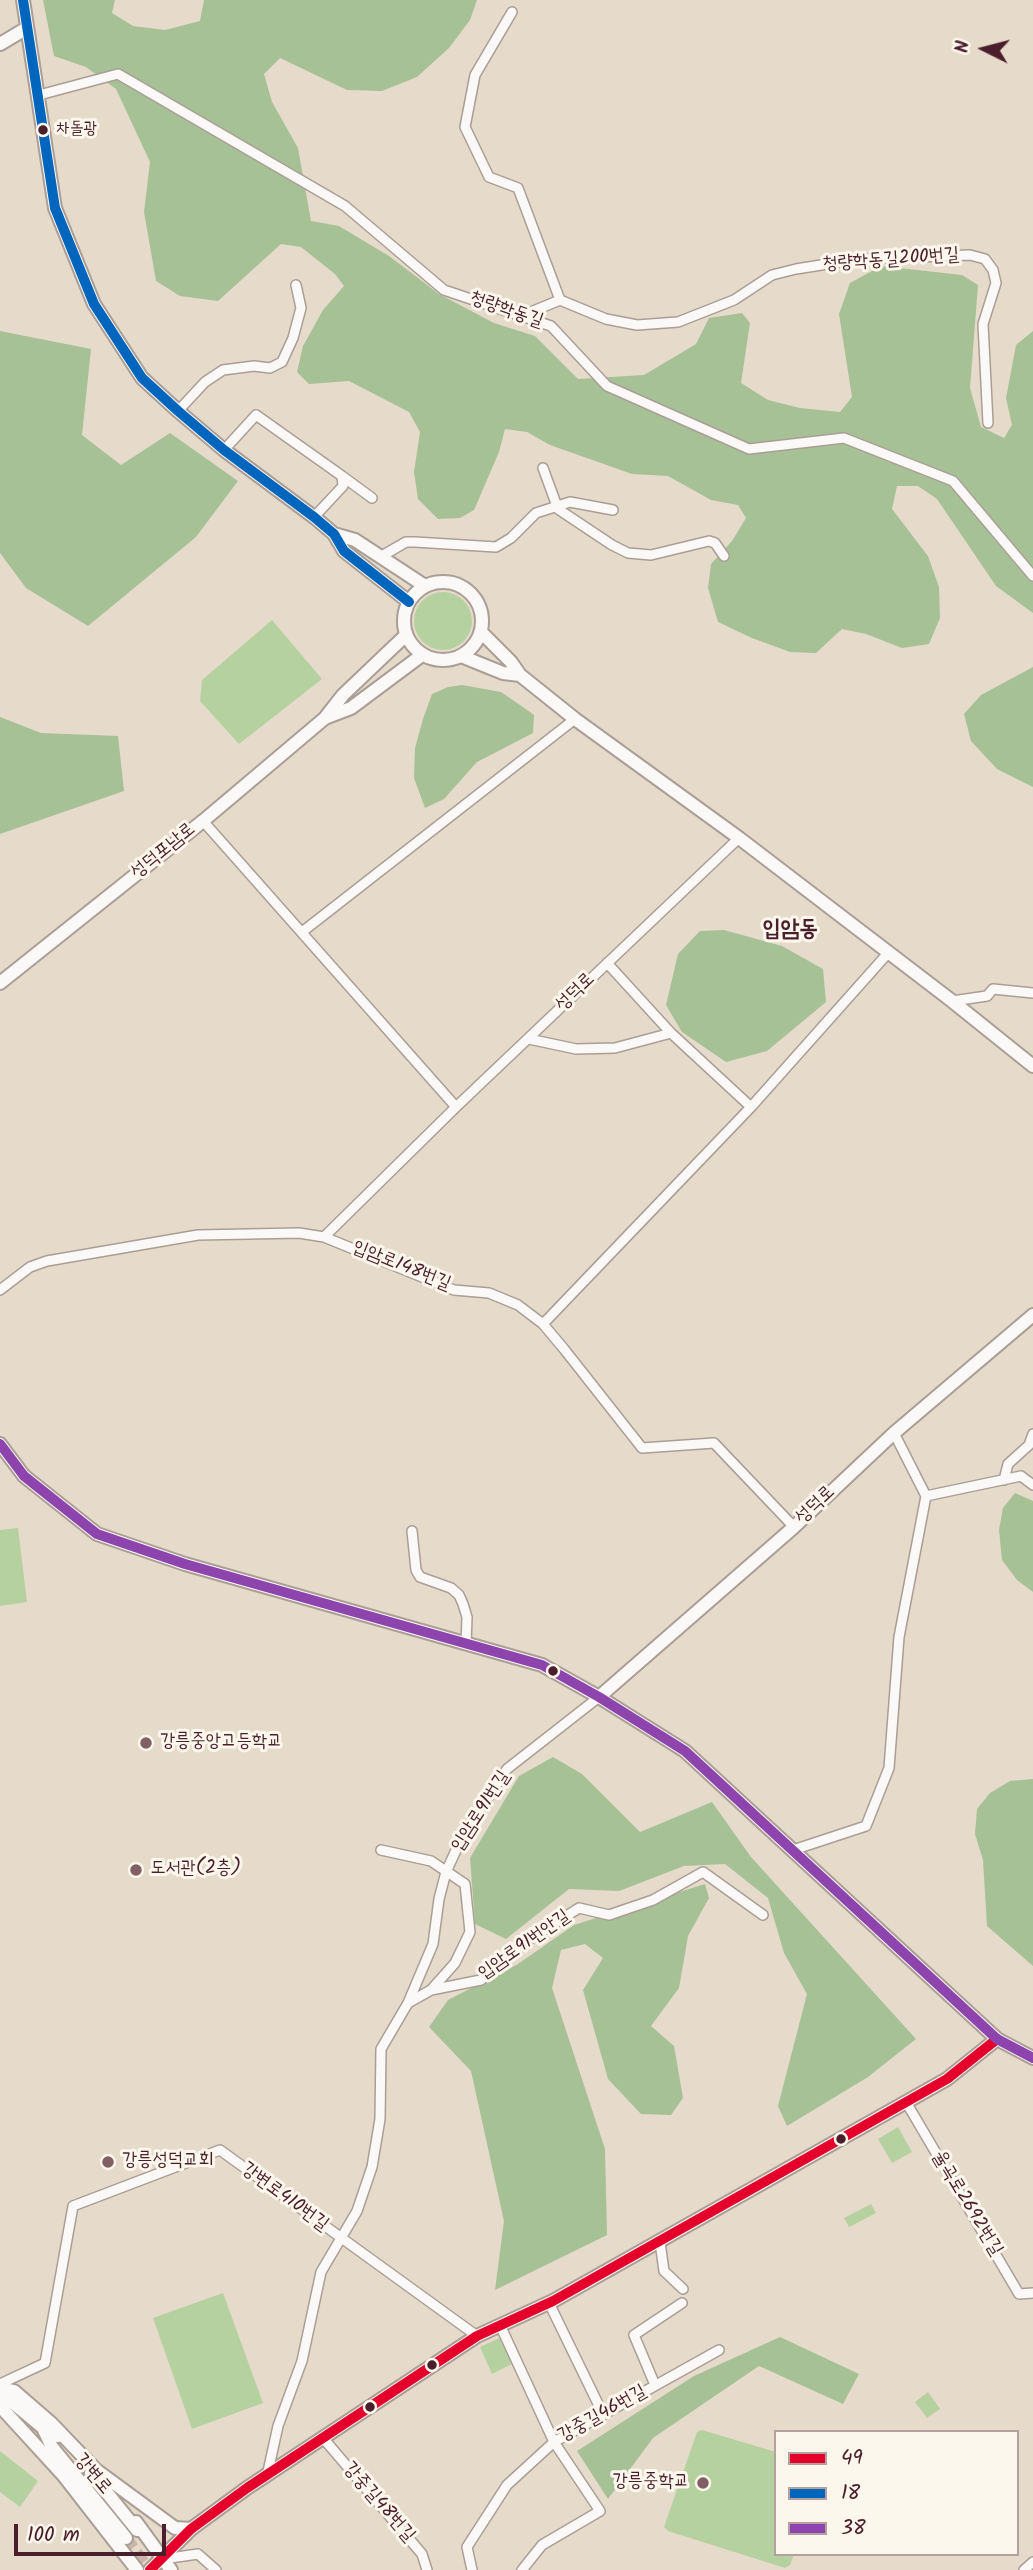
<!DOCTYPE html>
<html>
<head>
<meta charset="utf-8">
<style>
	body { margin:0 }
	#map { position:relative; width:1033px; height:2570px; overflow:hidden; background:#e6daca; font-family:Kalam,sans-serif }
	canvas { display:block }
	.legend { position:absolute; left:774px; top:2430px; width:245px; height:126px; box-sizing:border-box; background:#fbf7ec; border:2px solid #b4a19f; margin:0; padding:9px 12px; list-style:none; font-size:21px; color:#4a1f2b }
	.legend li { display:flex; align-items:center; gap:14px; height:35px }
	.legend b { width:35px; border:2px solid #b4a19f }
	.north { position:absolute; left:949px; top:14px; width:70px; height:70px; -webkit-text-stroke:5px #fbf7ec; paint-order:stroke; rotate:276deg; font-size:19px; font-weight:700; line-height:28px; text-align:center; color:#4a1f2b }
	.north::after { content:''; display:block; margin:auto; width:24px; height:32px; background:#4a1f2b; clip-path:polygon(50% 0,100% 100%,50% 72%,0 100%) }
	.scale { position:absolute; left:14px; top:2524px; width:152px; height:32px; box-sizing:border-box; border:4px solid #4a1f2b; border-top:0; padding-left:9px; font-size:21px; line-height:24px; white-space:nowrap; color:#4a1f2b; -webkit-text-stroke:5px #fbf7ec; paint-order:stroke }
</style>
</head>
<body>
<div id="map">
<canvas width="1033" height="2570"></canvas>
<ul class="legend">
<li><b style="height:9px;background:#e4002b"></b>49</li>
<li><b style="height:9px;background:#0065bd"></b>18</li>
<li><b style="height:9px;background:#8e44ad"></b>38</li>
</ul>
<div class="north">N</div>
<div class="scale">100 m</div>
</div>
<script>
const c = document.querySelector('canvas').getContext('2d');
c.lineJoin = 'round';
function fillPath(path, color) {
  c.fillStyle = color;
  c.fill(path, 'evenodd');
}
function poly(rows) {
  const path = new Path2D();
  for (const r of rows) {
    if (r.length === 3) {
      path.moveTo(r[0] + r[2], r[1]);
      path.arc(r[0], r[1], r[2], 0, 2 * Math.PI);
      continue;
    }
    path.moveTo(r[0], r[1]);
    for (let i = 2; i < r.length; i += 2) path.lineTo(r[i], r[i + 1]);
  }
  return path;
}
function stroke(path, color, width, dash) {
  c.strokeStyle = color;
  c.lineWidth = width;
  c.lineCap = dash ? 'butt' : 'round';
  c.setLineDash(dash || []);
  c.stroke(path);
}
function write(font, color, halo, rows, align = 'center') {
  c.font = font + ' Kalam,"Poor Story",sans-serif';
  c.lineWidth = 6;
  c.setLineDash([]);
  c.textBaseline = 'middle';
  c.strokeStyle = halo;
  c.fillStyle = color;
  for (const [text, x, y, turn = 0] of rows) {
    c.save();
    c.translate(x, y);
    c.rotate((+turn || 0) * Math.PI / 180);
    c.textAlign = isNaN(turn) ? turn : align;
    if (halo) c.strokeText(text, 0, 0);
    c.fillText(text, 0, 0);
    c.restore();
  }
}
fillPath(poly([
	[443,621,29],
	[272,620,322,679,239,744,200,701,202,680],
	[18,1528,27,1602,0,1606,0,1530],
	[898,2127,912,2152,892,2163,878,2139],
	[871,2204,876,2213,849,2227,844,2218],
	[223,2293,263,2403,192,2429,153,2318],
	[504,2336,516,2362,492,2374,480,2347],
	[928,2392,940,2409,927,2418,915,2402],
	[702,2430,776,2452,776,2554,794,2554,790,2565,785,2568,668,2531,664,2527,697,2432],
	[0,2451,38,2481,20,2507,0,2492]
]), '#b6d1a0');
fillPath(poly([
	[43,0,115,0,112,13,133,26,165,30,200,21,204,0,477,0,470,20,449,48,417,77,382,91,347,90,280,58,264,74,272,102,298,148,311,221,339,226,389,256,439,294,494,323,535,336,578,379,644,375,696,344,709,318,742,313,750,323,741,383,768,400,800,408,840,412,852,397,839,314,850,283,881,266,962,275,978,285,970,388,981,427,1004,438,1012,425,1006,398,1016,345,1033,331,1033,613,996,586,937,499,918,486,897,486,892,509,928,556,939,587,940,618,929,644,902,648,866,634,842,629,816,653,790,652,752,638,718,622,708,588,711,564,732,541,746,518,738,505,711,500,668,476,632,474,550,445,527,432,505,429,499,452,474,510,460,518,438,519,418,499,414,472,420,432,409,412,349,381,309,384,297,372,303,346,323,310,344,286,335,274,301,247,281,244,218,301,180,296,156,281,144,212,150,162,116,89,86,67,54,56],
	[0,331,91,349,82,435,121,465,170,433,238,481,196,537,88,626,26,588,0,553],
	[1033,667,1033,787,997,769,971,741,964,714,981,695],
	[462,685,501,692,520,705,534,715,533,733,477,762,444,799,425,808,414,778,415,748,423,719,432,694,448,687],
	[0,717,41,733,118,736,124,791,0,834],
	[724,930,782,946,823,969,826,1002,767,1051,726,1062,682,1032,666,1005,678,954,700,931],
	[1015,1493,1033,1501,1033,1592,1017,1580,1002,1560,999,1530,1003,1508],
	[553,1757,582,1774,640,1832,712,1802,751,1857,916,2039,868,2077,787,2126,778,2106,807,1994,784,1953,768,1898,725,1864,684,1866,619,1891,569,1889,506,1939,475,1924,470,1858,519,1776],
	[1033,1779,1033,1966,987,1926,983,1860,975,1834,977,1809,990,1793,1010,1781],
	[705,1884,709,1898,688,1936,679,1988,651,2026,674,2046,683,2098,671,2115,641,2114,608,2079,583,1990,603,1958,585,1944,561,1950,552,1988,605,2149,607,2235,495,2290,504,2221,471,2071,429,2027,448,2000,518,1964,574,1925],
	[780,2337,859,2374,843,2404,759,2366,653,2438,608,2499,577,2451,694,2376]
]), '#a7c196');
stroke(poly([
	[126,2538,149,2570]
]), '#c7b5aa', 12, [12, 6]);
const minor = poly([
	[512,12,475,75,465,127,489,177,518,188,560,300],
	[39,95,118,74,345,206,444,290,551,326,607,386,749,449,844,438,953,481,1033,576],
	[521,316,560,300,606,319,637,325,678,322,734,300,772,275,796,269,859,259,970,255,985,259,993,270,996,283,983,324,988,423],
	[178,411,205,382,223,370,254,366,270,368,282,362,293,338,301,308,296,285],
	[224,450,256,415,342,476,343,486,314,517],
	[543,468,558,509,612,545,628,553,651,555,709,541,715,543,724,556],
	[342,476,372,498],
	[380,557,406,542,415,542,496,547,511,538,536,513,570,502,613,510],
	[203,821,456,1107],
	[302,932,575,719],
	[607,963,671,1033,751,1107],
	[952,1001,987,996,993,989,1033,993],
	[529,1039,576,1049,615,1048,671,1033],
	[324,1237,456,1107,739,838],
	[0,1290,30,1267,47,1261,198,1235,299,1233,324,1237,454,1290,489,1293,518,1305,543,1324,564,1349,642,1448,714,1443,794,1527],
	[543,1324,751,1107,889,952],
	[1004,1480,1008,1464,1029,1445,1033,1434],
	[926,1496,1021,1476,1033,1485],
	[412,1531,416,1570,420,1577,451,1588,459,1595,463,1604,467,1617,466,1644],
	[793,1850,866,1826,889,1768,899,1637,926,1496,894,1433],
	[431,1990,481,1980,530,1939,579,1908,609,1915,653,1900,703,1872,763,1915],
	[408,2003,433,1944,439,1899,446,1872,463,1835,507,1769,599,1697],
	[906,2102,1019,2294,1033,2293],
	[660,2242,664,2271,683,2289],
	[549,2303,603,2414],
	[500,2325,554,2442,600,2511,542,2545,522,2570],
	[0,2384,45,2363,73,2206,220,2150,477,2336],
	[655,2385,634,2335,682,2303],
	[323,2438,422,2554,427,2570],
	[267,2476,278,2426,302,2361,321,2272,357,2211,372,2167,380,2119,381,2049,408,2003,431,1990,455,1963,470,1932,465,1884,431,1861,381,1850],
	[163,2559,198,2554,216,2570],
	[472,2570,467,2547,507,2485,554,2442,719,2350],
	[1024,2570,1033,2562]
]);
const tertiary = poly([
	[23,0,55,208,94,304,142,378,178,411,224,450,314,517,334,534,344,551,409,602],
	[0,44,27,28],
	[334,534,355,540,425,586],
	[443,621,39],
	[481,632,511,662,520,675,575,719,739,838,952,1001,1033,1066],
	[461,656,503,673,520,675],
	[325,718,351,708,422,655],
	[0,983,203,821,325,718,343,695,406,635],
	[0,1444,24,1476,97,1534,185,1564,542,1665,599,1697,685,1751,997,2039,1033,2058],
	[599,1697,794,1527,894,1433,1033,1315],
	[0,2388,14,2391,51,2423,96,2470,175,2528,191,2529],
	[0,2392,42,2427,58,2436],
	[0,2406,64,2476,137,2570],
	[43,2428,52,2447,126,2538],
	[91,2473,137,2530],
	[136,2522,171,2570],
	[150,2570,191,2529,247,2488,477,2336,553,2301,947,2079,997,2039]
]);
stroke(minor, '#aa9e96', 12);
stroke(tertiary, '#aa9e96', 16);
stroke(minor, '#fbf9f7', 9);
stroke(tertiary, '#fbf9f7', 12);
stroke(poly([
	[150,2570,191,2529,247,2488,477,2336,553,2301,947,2079,997,2039]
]), '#e4002b', 10);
stroke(poly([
	[23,0,55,208,94,304,142,378,178,411,224,450,314,517,334,534,344,551,409,602]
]), '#0065bd', 10);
stroke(poly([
	[0,1444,24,1476,97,1534,185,1564,542,1665,599,1697,685,1751,997,2039,1033,2058]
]), '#8e44ad', 10);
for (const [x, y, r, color] of [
	[43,130,6,"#4a1f2b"],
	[553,1671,6,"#4a1f2b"],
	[146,1743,7,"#816063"],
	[136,1870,7,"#816063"],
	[841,2139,6,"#4a1f2b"],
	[108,2162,7,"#816063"],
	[432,2365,6,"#4a1f2b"],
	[370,2407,6,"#4a1f2b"],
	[703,2483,7,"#816063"]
]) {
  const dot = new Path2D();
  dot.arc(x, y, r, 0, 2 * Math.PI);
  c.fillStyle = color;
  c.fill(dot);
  stroke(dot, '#fbf7ec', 2.5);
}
write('17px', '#4a1f2b', '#fbf7ec', [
	["차돌광",56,130]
], 'left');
write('19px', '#4a1f2b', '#fbf7ec', [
	["청량학동길200번길",891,261,-4],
	["청량학동길",506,311,19],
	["성덕포남로",164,852,-39],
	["성덕로",576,993,-44],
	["입암로148번길",401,1267,22],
	["성덕로",816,1506,-43],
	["입암로91번길",482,1812,-57],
	["입암로91번안길",525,1946,-35],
	["강변로410번길",284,2198,36],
	["율곡로2692번길",966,2204,59],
	["강중길46번길",603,2415,-29],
	["강변로",92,2475,50],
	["강중길48번길",378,2503,49]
]);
write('19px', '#4a1f2b', '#fbf7ec', [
	["강릉중앙고등학교",160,1743],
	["도서관(2층)",150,1870],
	["강릉성덕교회",122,2162],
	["강릉중학교",689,2483,"right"]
], 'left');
write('bold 23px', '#4a1f2b', '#fbf7ec', [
	["입암동",790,931]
]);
</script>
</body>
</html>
